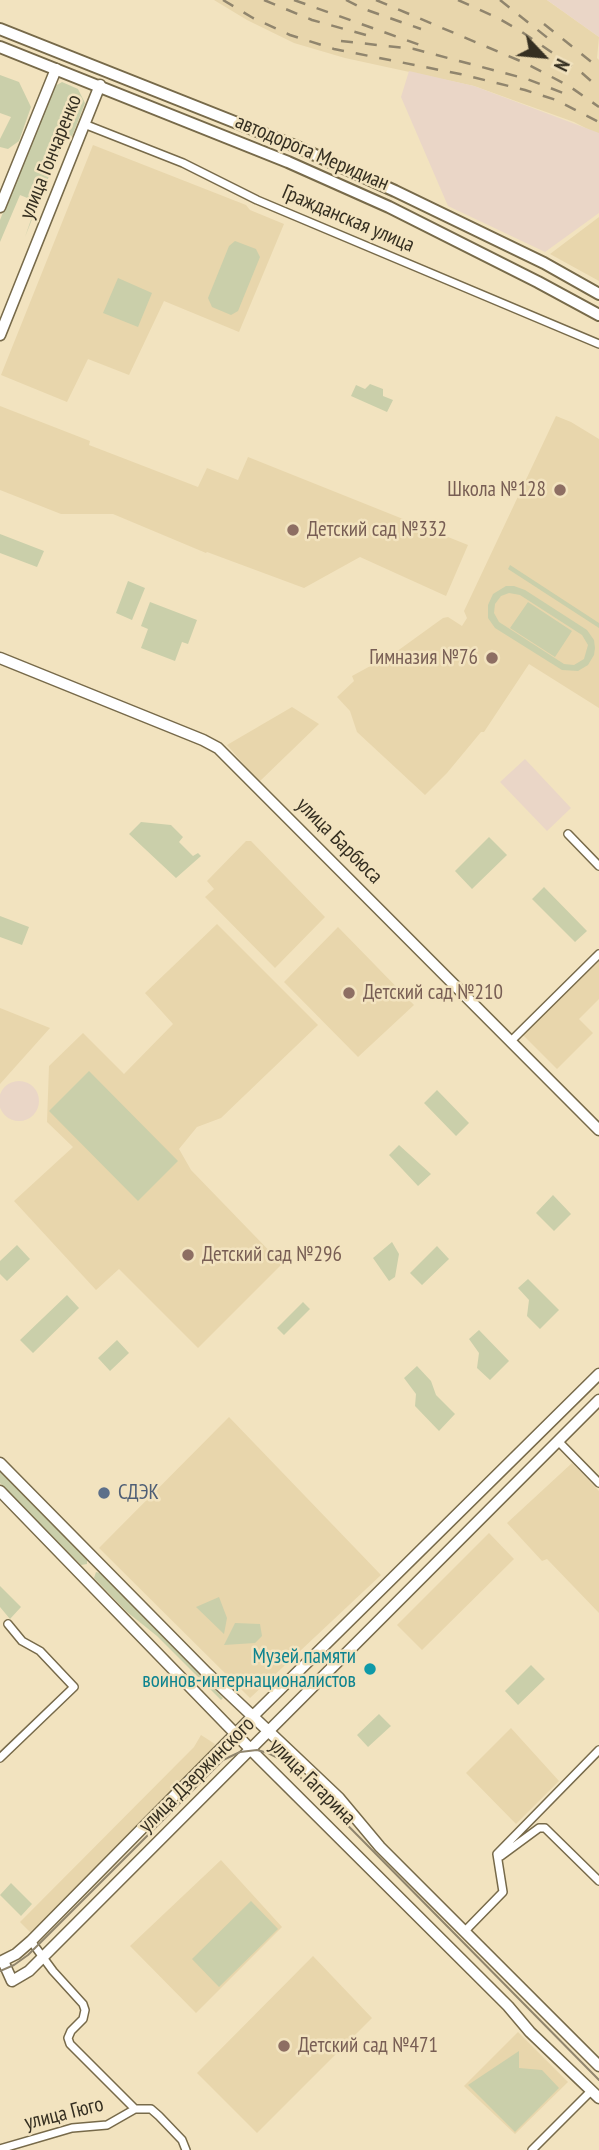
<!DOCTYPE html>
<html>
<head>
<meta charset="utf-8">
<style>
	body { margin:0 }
	#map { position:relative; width:599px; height:2150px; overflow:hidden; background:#f2e3bf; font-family:"PT Sans Narrow",sans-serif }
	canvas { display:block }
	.north { position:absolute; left:508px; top:21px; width:70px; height:70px; -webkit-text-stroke:5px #f2e3bf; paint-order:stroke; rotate:116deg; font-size:19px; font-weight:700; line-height:28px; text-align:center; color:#352f21 }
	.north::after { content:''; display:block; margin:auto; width:24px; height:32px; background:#352f21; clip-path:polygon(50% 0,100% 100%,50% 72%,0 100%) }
</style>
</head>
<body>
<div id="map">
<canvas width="599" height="2150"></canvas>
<div class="north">N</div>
</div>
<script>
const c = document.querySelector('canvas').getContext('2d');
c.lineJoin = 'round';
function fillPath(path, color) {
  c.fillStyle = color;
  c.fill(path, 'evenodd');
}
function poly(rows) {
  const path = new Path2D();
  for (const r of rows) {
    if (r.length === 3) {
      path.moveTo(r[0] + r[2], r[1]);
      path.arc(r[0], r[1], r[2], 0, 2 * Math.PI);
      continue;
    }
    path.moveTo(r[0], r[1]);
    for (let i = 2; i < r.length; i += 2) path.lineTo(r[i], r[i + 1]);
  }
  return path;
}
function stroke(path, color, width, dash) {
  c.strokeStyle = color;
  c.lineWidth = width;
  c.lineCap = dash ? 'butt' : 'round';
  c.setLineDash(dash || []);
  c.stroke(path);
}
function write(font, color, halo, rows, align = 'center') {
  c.font = font + ' "PT Sans Narrow",sans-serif';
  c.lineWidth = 5;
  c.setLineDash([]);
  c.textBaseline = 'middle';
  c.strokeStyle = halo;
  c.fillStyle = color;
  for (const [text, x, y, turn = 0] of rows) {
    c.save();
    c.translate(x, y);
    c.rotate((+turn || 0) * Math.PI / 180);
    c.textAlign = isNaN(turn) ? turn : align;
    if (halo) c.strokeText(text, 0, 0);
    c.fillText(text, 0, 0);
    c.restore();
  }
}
fillPath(poly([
	[214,0,547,0,599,37,597,58,599,60,599,135,574,122,474,86,345,58,294,43,247,20],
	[93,145,246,205,250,210,284,224,239,332,164,301,129,375,88,359,67,402,1,375],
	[599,217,599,281,550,254],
	[0,406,90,441,89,445,198,487,207,468,238,480,248,457,468,545,446,596,360,557,304,588,207,552,206,553,113,514,61,514,0,490],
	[556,416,571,422,599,439,599,708,529,664,484,732,481,732,447,773,425,795,357,732,350,711,337,697,354,681,352,676,396,652,443,618,448,617,462,626,467,618,464,611],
	[292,707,319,724,259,782,227,745],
	[246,841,251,841,325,917,275,968,205,897,214,889,207,881],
	[217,924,318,1025,221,1118,197,1127,179,1149,191,1170,282,1264,198,1348,119,1269,96,1290,14,1201,73,1147,47,1122,49,1066,83,1033,124,1074,173,1024,145,993],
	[338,927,414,1005,358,1057,284,982],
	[599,959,599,999,579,1019,593,1033,557,1069,522,1034],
	[0,1008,50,1028,0,1084],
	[229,1417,381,1575,250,1698,99,1548],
	[572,1463,599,1491,599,1613,547,1559,542,1561,507,1523],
	[489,1533,514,1559,422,1650,397,1625],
	[511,1728,559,1781,516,1824,466,1773],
	[201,1735,215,1744,211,1752,31,1933,20,1922,194,1747],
	[221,1860,282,1927,196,2013,130,1946],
	[313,1956,372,2018,257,2133,197,2073],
	[518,2032,568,2082,515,2134,464,2086]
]), '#e8d6ac');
fillPath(poly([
	[547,0,599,0,599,37],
	[409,71,474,86,599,133,599,213,545,252,448,206,401,97],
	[525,759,571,808,547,831,500,782],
	[19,1101,20]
]), '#ead6c7');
fillPath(poly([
	[0,75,19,82,31,107,19,141,8,149,0,147,0,139,11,117,0,113],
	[62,82,78,89,85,103,71,139,63,141,25,237,37,202,20,195,0,242,0,220,53,87],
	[235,241,256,249,260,257,238,311,231,315,212,307,208,298,229,246],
	[118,278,152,293,138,327,103,313],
	[370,384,383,389,383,396,393,400,387,412,351,396,356,385,365,389],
	[0,534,44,551,37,567,0,553],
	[510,565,599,623,599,628,508,569],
	[128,581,145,588,132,620,116,613],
	[506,586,514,586,525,590,587,630,594,640,595,648,594,655,588,665,578,671,562,670,495,628,488,618,488,605,493,594],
	[509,593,520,595,582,635,588,645,584,659,574,665,564,664,499,622,494,613,495,604,501,596],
	[150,602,197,620,188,644,182,642,175,661,141,648,148,629,141,626],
	[528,602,572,631,555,657,510,628],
	[141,822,171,825,183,837,179,842,193,856,198,853,201,856,176,878,129,834],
	[489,837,507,855,472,889,455,871],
	[544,887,587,931,575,942,532,899],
	[0,916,29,927,22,945,0,937],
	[89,1071,178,1161,138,1201,49,1111],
	[437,1090,469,1123,456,1136,424,1103],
	[399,1145,431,1174,418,1186,389,1155],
	[553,1195,571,1214,554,1231,536,1213],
	[392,1242,399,1254,395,1277,389,1281,373,1258],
	[17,1245,30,1259,7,1281,0,1274,0,1261],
	[437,1246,449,1259,422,1285,410,1273],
	[528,1279,559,1310,540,1329,527,1316,529,1300,518,1288],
	[67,1295,79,1308,33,1353,20,1340],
	[303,1302,310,1309,284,1335,277,1328],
	[479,1330,509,1361,490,1380,477,1368,479,1353,469,1339],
	[117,1340,129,1353,110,1371,98,1358],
	[417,1366,431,1381,436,1395,455,1414,439,1431,415,1406,416,1394,404,1378],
	[0,1472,87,1560,87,1564,81,1565,0,1483],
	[96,1572,100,1573,223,1698,221,1700,157,1636,127,1612,94,1578],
	[0,1586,21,1607,10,1619,0,1607],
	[219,1597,227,1618,224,1634,196,1607],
	[235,1623,260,1624,262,1636,255,1643,224,1645],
	[531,1665,545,1679,518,1705,505,1691],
	[379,1714,391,1726,368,1747,357,1735],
	[11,1883,32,1904,21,1916,0,1895],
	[251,1901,278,1929,219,1987,192,1959],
	[519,2051,519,2068,542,2070,559,2088,515,2132,468,2085]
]), '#cacfaa');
const street = poly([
	[84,124,183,163,257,200,599,344],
	[568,834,599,866],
	[511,1041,599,954],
	[558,1441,599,1483],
	[0,1758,74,1687,40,1651,22,1641,8,1624],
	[501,1856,539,1828,545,1828,599,1881],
	[464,1932,503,1892,497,1854,599,1750],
	[31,1941,53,1971,83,2004,85,2010,83,2019,71,2031,68,2038,70,2044,135,2109,151,2109,159,2116,182,2140,186,2150],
	[0,2149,72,2128,107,2125,135,2109],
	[532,2150,591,2091]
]);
const secondary = poly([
	[0,207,56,69],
	[0,335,100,85],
	[0,658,203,740,218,748,599,1130],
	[0,1463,207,1673,339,1798,380,1847,599,2066],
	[0,1491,258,1757,508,2006,530,2032,599,2098],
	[3,1961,12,1981,29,1971,599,1400],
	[0,1962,16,1954,31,1941,253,1716,599,1374]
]);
const primary = poly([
	[0,29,295,146,395,191,544,263,599,294],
	[0,47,288,162,389,207,538,282,599,315]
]);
stroke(street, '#776a4a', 10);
stroke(secondary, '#776a4a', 13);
stroke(primary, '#776a4a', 14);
stroke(street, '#fff', 7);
stroke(secondary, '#fff', 10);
stroke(primary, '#fff', 10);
stroke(poly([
	[0,1971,14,1965,28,1955,223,1760,240,1752,257,1750,268,1753,282,1760,297,1774,599,2080]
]), '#90856d', 2);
stroke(poly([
	[223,0,253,18,290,35,334,49,460,74,525,90,556,100,599,122],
	[264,0,312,20,373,37],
	[294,0,420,45],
	[346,0,364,9,421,29],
	[376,0,525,63,569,86,599,107],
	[458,0,498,18,522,32,582,73,599,88],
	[500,0,549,39],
	[544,24,599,68],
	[341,41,414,49,527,79,571,96]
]), '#90856d', 2.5, [12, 12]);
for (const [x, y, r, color] of [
	[560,490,7,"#8d6e63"],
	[293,530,7,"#8d6e63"],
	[492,658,7,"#8d6e63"],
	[349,993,7,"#8d6e63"],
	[188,1255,7,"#8d6e63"],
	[104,1493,7,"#5c6f8a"],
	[370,1669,7,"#0f9aa8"],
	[284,2046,7,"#8d6e63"]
]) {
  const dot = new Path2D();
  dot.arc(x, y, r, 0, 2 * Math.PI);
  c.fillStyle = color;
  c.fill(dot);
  stroke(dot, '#f2e3bf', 2.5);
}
write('21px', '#352f21', '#f2e3bf', [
	["автодорога Меридиан",312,153,23],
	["улица Гончаренко",51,157,-68],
	["Гражданская улица",348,219,23],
	["улица Барбюса",339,841,45],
	["улица Дзержинского",197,1775,-45],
	["улица Гагарина",312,1782,45],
	["улица Гюго",64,2114,-14]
]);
write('21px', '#785e54', '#f2e3bf', [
	["Школа №128",546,490,"right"],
	["Детский сад №332",307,530],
	["Гимназия №76",478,658,"right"],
	["Детский сад №210",363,993],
	["Детский сад №296",202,1255],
	["Детский сад №471",298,2046]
], 'left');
write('21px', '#4e5e75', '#f2e3bf', [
	["СДЭК",118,1493]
], 'left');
write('21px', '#0d838f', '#f2e3bf', [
	["Музей памяти",356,1657],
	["воинов-интернационалистов",356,1681]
], 'right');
</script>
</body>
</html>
